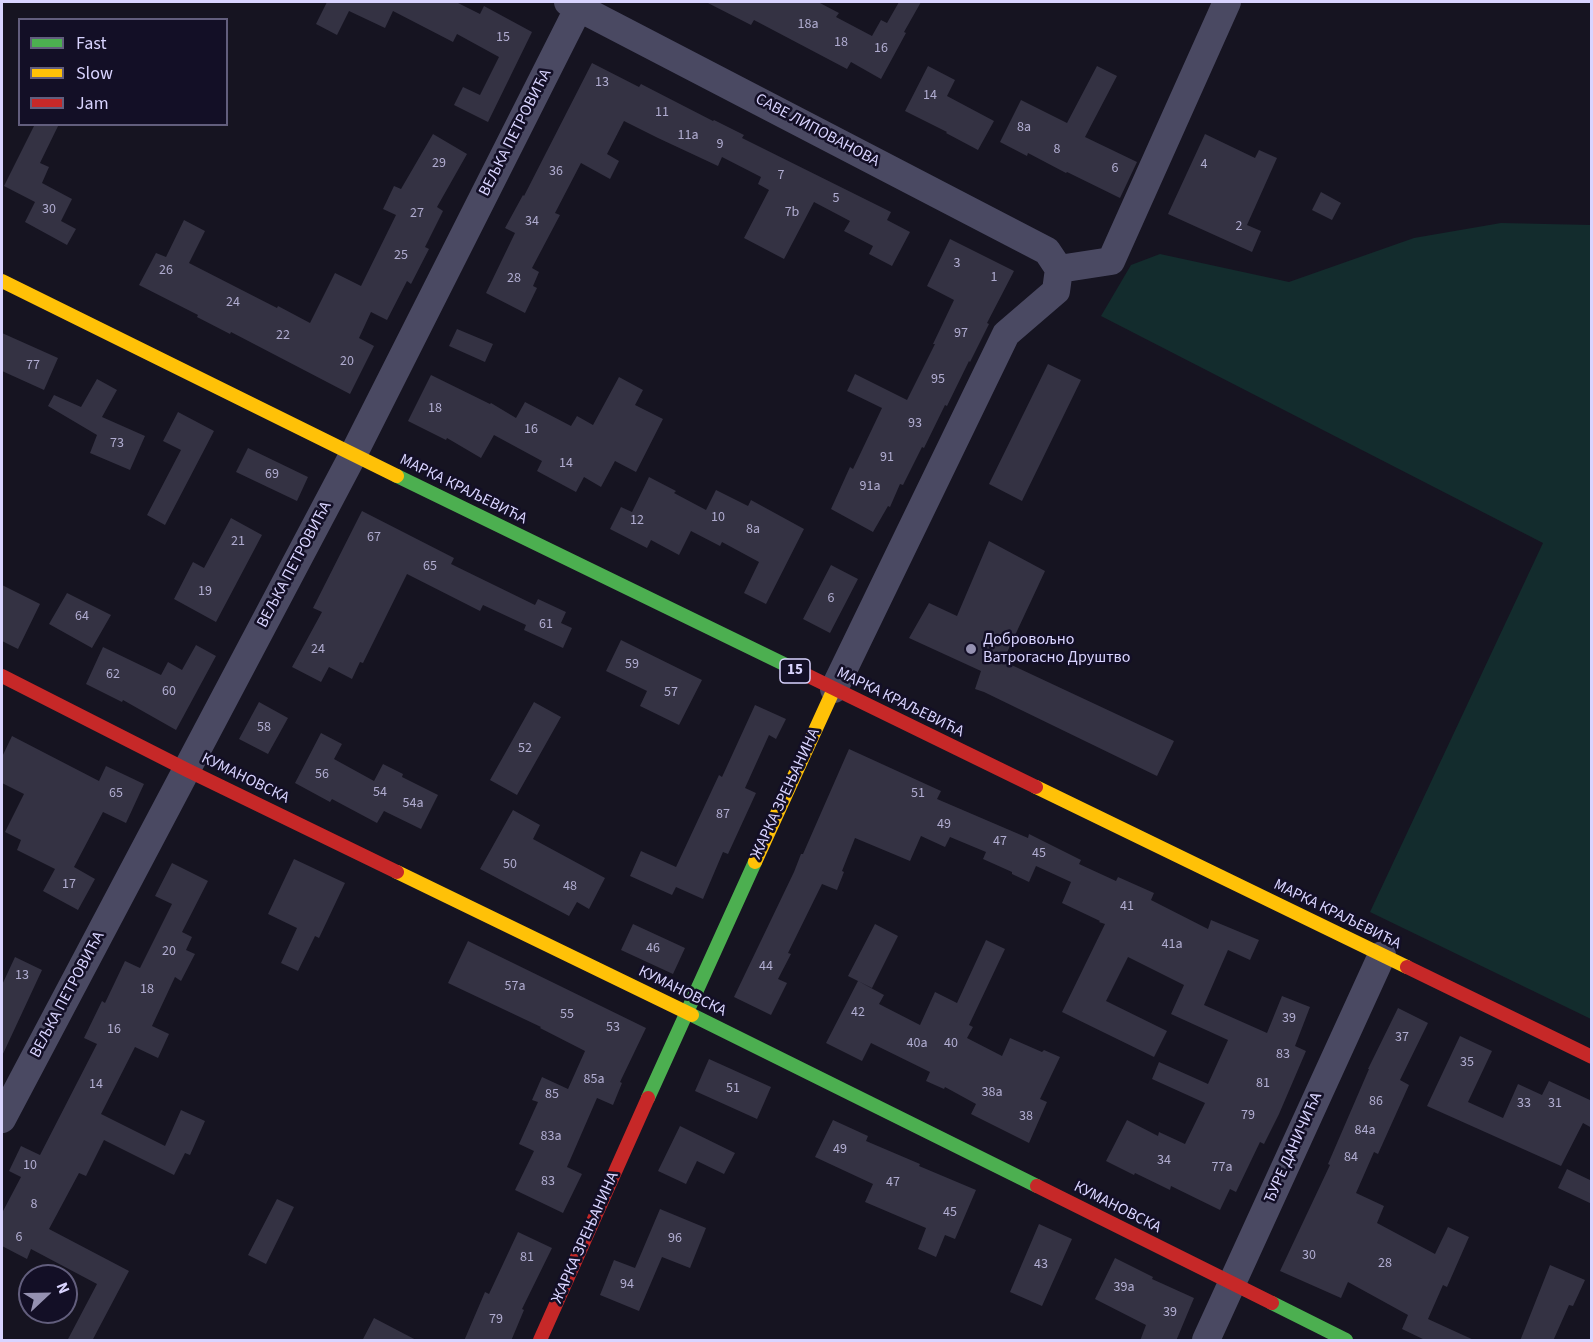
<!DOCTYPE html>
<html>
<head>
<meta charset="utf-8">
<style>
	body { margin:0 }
	#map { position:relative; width:1593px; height:1342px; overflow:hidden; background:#161421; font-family:"Source Sans 3",sans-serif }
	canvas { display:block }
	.frame { position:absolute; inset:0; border:3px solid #d9d4ff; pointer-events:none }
	.legend { position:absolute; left:18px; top:18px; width:210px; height:108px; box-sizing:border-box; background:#130f26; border:2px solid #625e7d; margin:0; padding:8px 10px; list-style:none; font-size:18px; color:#d9d4ff }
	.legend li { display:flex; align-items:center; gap:12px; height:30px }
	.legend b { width:30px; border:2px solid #625e7d }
	.north { position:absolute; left:18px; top:1264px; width:60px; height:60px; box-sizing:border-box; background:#130f26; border:2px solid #625e7d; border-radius:50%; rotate:68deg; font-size:16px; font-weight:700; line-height:24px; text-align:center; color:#d9d4ff }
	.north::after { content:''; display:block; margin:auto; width:21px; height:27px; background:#9591b1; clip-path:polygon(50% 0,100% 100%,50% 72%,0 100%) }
</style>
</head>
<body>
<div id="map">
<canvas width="1593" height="1342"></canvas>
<div class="frame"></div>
<ul class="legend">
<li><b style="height:8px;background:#4caf50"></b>Fast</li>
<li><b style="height:8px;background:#ffc107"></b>Slow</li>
<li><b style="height:8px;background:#c62828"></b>Jam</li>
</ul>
<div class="north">N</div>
</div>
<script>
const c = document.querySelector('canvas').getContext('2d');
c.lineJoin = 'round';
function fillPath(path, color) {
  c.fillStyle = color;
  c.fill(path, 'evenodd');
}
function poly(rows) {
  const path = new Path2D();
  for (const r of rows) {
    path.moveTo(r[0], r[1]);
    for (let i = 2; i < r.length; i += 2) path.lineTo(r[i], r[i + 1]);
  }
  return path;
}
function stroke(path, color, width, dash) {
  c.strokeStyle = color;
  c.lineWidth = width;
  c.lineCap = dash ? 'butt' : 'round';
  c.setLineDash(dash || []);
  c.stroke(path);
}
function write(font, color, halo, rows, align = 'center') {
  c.font = font + ' "Source Sans 3",sans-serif';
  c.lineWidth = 5;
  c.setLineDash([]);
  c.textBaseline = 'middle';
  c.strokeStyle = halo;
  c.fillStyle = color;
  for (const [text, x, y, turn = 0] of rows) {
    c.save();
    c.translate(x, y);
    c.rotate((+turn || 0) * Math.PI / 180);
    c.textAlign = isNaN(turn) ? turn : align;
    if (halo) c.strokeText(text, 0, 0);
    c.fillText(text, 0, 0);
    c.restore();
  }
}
fillPath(poly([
	[1501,223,1591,225,1591,1019,1370,912,1543,543,1101,316,1131,265,1160,254,1289,282,1414,238]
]), '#132c2d');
fillPath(poly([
	[327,2,456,2,480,14,484,6,532,32,488,122,454,105,463,87,480,95,499,57,457,34,453,42,393,11,385,28,349,11,337,35,316,24],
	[706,2,818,2,839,13,836,17,872,36,881,20,887,23,899,2,921,2,904,32,906,33,881,79,851,62,847,69,754,20,751,25],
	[592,63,639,87,641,84,713,121,714,120,744,135,742,138,891,212,887,220,910,232,892,266,869,254,873,246,844,231,850,221,814,202,784,259,744,238,769,190,758,184,761,177,722,157,718,166,658,138,624,121,607,154,619,161,610,179,581,163,555,213,560,215,532,268,539,272,533,286,537,288,525,313,486,293,515,233,505,228,523,195,524,196],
	[928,66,955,80,947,96,994,121,978,150,946,133,947,132,905,111],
	[1097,66,1117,76,1085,137,1137,162,1120,198,1067,172,1066,173,1028,153,1027,156,1000,142,1021,100,1067,123],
	[35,124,59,124,40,163,49,167,42,183,72,199,61,221,76,229,67,245,25,222,35,202,4,186],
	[433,134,467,154,437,207,443,211,425,247,429,249,411,284,407,281,387,320,371,312,359,338,374,346,350,394,231,332,230,334,197,317,198,315,139,285,156,253,166,257,184,220,205,231,189,263,277,308,278,306,310,323,335,273,361,286,396,215,383,209,394,186,401,189],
	[1205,134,1255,158,1259,150,1277,158,1247,225,1261,231,1252,252,1168,214],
	[1321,192,1341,203,1332,220,1312,210],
	[950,239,1014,271,987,323,989,324,970,362,969,361,947,406,945,405,924,448,922,447,903,485,900,484,890,507,888,506,873,532,831,509,850,467,853,469,882,408,847,391,855,374,907,400,935,344,933,344,954,300,927,286],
	[457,329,493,344,485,362,449,346],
	[2,333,58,358,44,390,2,371],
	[1048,364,1081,380,1022,501,989,484],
	[431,375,490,404,491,403,516,418,525,402,571,426,577,416,593,425,619,377,643,390,635,405,663,419,636,472,615,461,601,487,584,477,576,492,537,471,542,461,494,435,481,458,447,438,446,440,408,421],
	[97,379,117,390,102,417,145,436,130,470,90,453,97,435,48,406,54,395,81,407],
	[178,412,214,431,165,525,147,515,181,450,163,441],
	[248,448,308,477,297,501,236,472],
	[649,477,676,491,674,493,706,510,716,490,748,506,751,500,804,529,766,604,744,593,759,562,722,542,720,546,691,531,679,555,651,540,647,548,610,529,621,507,632,512],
	[362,511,454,558,451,564,535,605,538,599,566,612,561,623,572,628,563,648,524,630,526,625,483,605,480,611,407,574,363,663,360,662,352,679,329,667,321,682,292,667,322,612,313,608],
	[231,518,262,535,216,622,174,599,193,562,204,568],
	[989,541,1045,571,1003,661,1174,741,1157,776,984,692,975,689,981,671,909,638,929,603,957,616],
	[831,565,858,579,830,633,803,619],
	[2,585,40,604,18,649,2,641],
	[67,593,111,615,92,648,49,624],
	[621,640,702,680,679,725,640,706,647,691,606,671],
	[196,645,216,656,176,730,123,700,122,702,86,684,103,647,161,675,168,662,182,670],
	[259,702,288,718,268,754,239,739],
	[534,702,561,717,517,795,490,780],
	[755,705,786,719,776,739,769,735,745,788,756,793,728,854,723,852,703,899,676,887,672,895,630,876,641,851,676,867,719,775,722,777],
	[321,733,342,744,334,759,374,781,383,764,403,774,402,777,438,795,421,829,384,811,377,823,332,799,330,802,295,783],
	[12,736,99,781,106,766,144,784,126,823,103,812,74,867,95,879,78,910,43,891,55,869,17,850,21,840,5,832,24,794,2,783,2,757],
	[849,749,941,791,937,799,1028,838,1029,834,1081,860,1079,864,1116,881,1118,877,1154,893,1151,900,1208,929,1211,920,1259,940,1250,960,1228,950,1204,1005,1267,1033,1282,996,1310,1007,1295,1046,1306,1051,1279,1114,1264,1144,1260,1142,1236,1192,1230,1189,1220,1210,1171,1186,1170,1190,1135,1173,1134,1175,1106,1161,1127,1120,1158,1136,1159,1132,1185,1144,1205,1103,1152,1079,1159,1062,1208,1084,1228,1040,1171,1014,1184,985,1128,957,1106,1001,1167,1031,1154,1057,1062,1012,1105,924,1099,922,1100,921,1062,903,1071,882,1036,866,1029,882,1012,874,1012,872,983,859,986,852,950,837,945,847,921,836,910,861,855,838,842,871,844,872,837,890,822,884,788,953,791,954,778,979,787,983,771,1015,734,997,794,872,801,854,803,854],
	[513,810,540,825,533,839,605,878,589,909,577,902,569,916,480,869],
	[294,859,345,883,319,938,315,936,298,971,281,963,297,928,268,914],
	[172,863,208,881,182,932,192,937,186,950,195,954,181,981,175,977,152,1026,169,1034,158,1058,135,1047,101,1114,165,1146,181,1110,205,1121,190,1155,185,1153,174,1175,104,1140,86,1176,79,1173,49,1229,129,1271,92,1341,67,1341,97,1284,31,1249,27,1259,2,1246,2,1213,21,1177,9,1171,21,1146,40,1155,97,1044,84,1038,102,1001,105,1003,125,961,140,968,172,904,155,896],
	[633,924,685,948,673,974,621,950],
	[875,924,898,936,872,988,848,976],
	[986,940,1005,949,969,1025,973,1027,967,1038,1002,1056,1010,1038,1042,1052,1044,1050,1060,1057,1040,1099,1047,1102,1029,1143,971,1114,976,1104,945,1087,944,1089,926,1081,930,1072,871,1043,862,1061,826,1043,858,981,884,995,879,1004,920,1025,935,992,957,1003],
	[468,941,646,1028,620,1082,622,1083,613,1105,597,1098,567,1167,582,1174,563,1213,515,1190,534,1151,519,1144,538,1102,532,1100,542,1077,568,1089,585,1051,540,1028,541,1027,448,983],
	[15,957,42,970,2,1056,2,985],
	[1398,1008,1428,1023,1400,1080,1409,1085,1378,1154,1374,1152,1356,1193,1384,1206,1377,1223,1435,1254,1448,1227,1469,1237,1447,1287,1443,1285,1428,1319,1476,1341,1427,1341,1402,1329,1408,1315,1348,1282,1341,1298,1280,1271,1330,1165,1328,1164,1369,1069,1368,1069],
	[1460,1036,1492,1051,1468,1102,1503,1118,1518,1084,1542,1095,1549,1081,1592,1101,1592,1128,1583,1123,1561,1166,1427,1106],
	[709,1059,771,1087,757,1119,695,1091],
	[833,1120,868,1136,866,1141,920,1164,919,1166,976,1190,955,1239,945,1235,936,1257,918,1249,926,1228,865,1202,873,1184,815,1157],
	[680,1126,735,1153,724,1174,697,1161,686,1184,658,1171],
	[1567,1169,1592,1181,1592,1204,1558,1188],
	[277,1199,294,1207,266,1264,248,1255],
	[660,1209,706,1228,690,1268,662,1257,639,1311,600,1295,614,1260,635,1268],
	[1039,1224,1072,1239,1042,1306,1010,1292],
	[518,1232,552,1248,522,1309,524,1310,511,1341,464,1341,485,1292,489,1294],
	[1115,1258,1153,1277,1152,1279,1194,1298,1176,1341,1140,1341,1146,1325,1095,1299],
	[1550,1265,1585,1280,1573,1306,1569,1305,1553,1341,1520,1341],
	[374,1318,418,1341,362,1341]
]), '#343243');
stroke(poly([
	[568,2,1047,251,1059,269],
	[1059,269,1111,261,1227,2],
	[834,689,1006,334,1056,291,1059,269],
	[2,1119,353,455,579,7],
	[1206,1340,1382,955]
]), '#4a4962', 28);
stroke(poly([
	[397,476,788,666],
	[692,1015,1037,1186],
	[648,1098,755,862],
	[1272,1303,1346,1340]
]), '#4caf50', 14);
stroke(poly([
	[2,281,397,476],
	[1036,787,1407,967],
	[755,862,834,689],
	[397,872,692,1015]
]), '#ffc107', 14);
stroke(poly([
	[788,666,1036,787],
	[2,676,187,770,397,872],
	[1407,967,1592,1057],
	[1037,1186,1272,1303],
	[540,1340,648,1098]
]), '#c62828', 14);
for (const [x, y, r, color] of [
	[971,649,6,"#9591b1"]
]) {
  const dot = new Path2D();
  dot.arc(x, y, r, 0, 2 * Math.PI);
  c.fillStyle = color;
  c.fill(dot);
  stroke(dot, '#130f26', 2);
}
write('14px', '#b0acd0', null, [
	["18a",808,25],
	["15",503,38],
	["18",841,43],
	["16",881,49],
	["13",602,83],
	["14",930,96],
	["11",662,113],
	["8a",1024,128],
	["11a",688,136],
	["9",720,145],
	["8",1057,150],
	["29",439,164],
	["4",1204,165],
	["6",1115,169],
	["36",556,172],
	["7",781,176],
	["5",836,199],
	["30",49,210],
	["7b",792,213],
	["27",417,214],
	["34",532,222],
	["2",1239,227],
	["25",401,256],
	["3",957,264],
	["26",166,271],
	["1",994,278],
	["28",514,279],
	["24",233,303],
	["97",961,334],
	["22",283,336],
	["20",347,362],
	["77",33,366],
	["95",938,380],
	["18",435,409],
	["93",915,424],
	["16",531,430],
	["73",117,444],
	["91",887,458],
	["14",566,464],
	["69",272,475],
	["91a",870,487],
	["10",718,518],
	["12",637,521],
	["8a",753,530],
	["67",374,538],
	["21",238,542],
	["65",430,567],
	["19",205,592],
	["6",831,599],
	["64",82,617],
	["61",546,625],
	["24",318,650],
	["59",632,665],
	["62",113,675],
	["60",169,692],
	["57",671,693],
	["58",264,728],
	["52",525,749],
	["56",322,775],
	["54",380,793],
	["65",116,794],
	["51",918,794],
	["54a",413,804],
	["87",723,815],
	["49",944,825],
	["47",1000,842],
	["45",1039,854],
	["50",510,865],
	["17",69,885],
	["48",570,887],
	["41",1127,907],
	["41a",1172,945],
	["46",653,949],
	["20",169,952],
	["44",766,967],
	["13",22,976],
	["57a",515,987],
	["18",147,990],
	["42",858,1013],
	["55",567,1015],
	["39",1289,1019],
	["53",613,1028],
	["16",114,1030],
	["37",1402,1038],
	["40a",917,1044],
	["40",951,1044],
	["83",1283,1055],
	["35",1467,1063],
	["85a",594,1080],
	["81",1263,1084],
	["14",96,1085],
	["51",733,1089],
	["38a",992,1093],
	["85",552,1095],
	["86",1376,1102],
	["33",1524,1104],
	["31",1555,1104],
	["79",1248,1116],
	["38",1026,1117],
	["84a",1365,1131],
	["83a",551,1137],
	["49",840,1150],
	["84",1351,1158],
	["34",1164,1161],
	["10",30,1166],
	["77a",1222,1168],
	["83",548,1182],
	["47",893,1183],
	["8",34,1205],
	["45",950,1213],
	["6",19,1238],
	["96",675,1239],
	["30",1309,1256],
	["81",527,1258],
	["28",1385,1264],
	["43",1041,1265],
	["94",627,1285],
	["39a",1124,1288],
	["39",1170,1313],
	["79",496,1320]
]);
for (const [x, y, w] of [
	[795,671,30]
]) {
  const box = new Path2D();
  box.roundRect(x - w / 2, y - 12, w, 24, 4.5);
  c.fillStyle = '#130f26';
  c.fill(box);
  stroke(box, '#d9d4ff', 1.5);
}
write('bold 15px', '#d9d4ff', null, [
	["15",795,671]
]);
write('16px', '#d9d4ff', '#130f26', [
	["САВЕ ЛИПОВАНОВА",817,131,28],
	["ВЕЉКА ПЕТРОВИЋА",516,133,-63],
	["МАРКА КРАЉЕВИЋА",463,490,26],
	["ВЕЉКА ПЕТРОВИЋА",295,565,-62],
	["МАРКА КРАЉЕВИЋА",900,703,26],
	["КУМАНОВСКА",245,779,26],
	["ЖАРКА ЗРЕЊАНИНА",786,794,-65],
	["МАРКА КРАЉЕВИЋА",1337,915,26],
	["КУМАНОВСКА",682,992,26],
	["ВЕЉКА ПЕТРОВИЋА",68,995,-62],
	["ЂУРЕ ДАНИЧИЋА",1294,1148,-66],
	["КУМАНОВСКА",1117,1208,27],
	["ЖАРКА ЗРЕЊАНИНА",586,1238,-66]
]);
write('16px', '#d9d4ff', '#130f26', [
	["Добровољно",983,640],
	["Ватрогасно Друштво",983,658]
], 'left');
</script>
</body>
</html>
